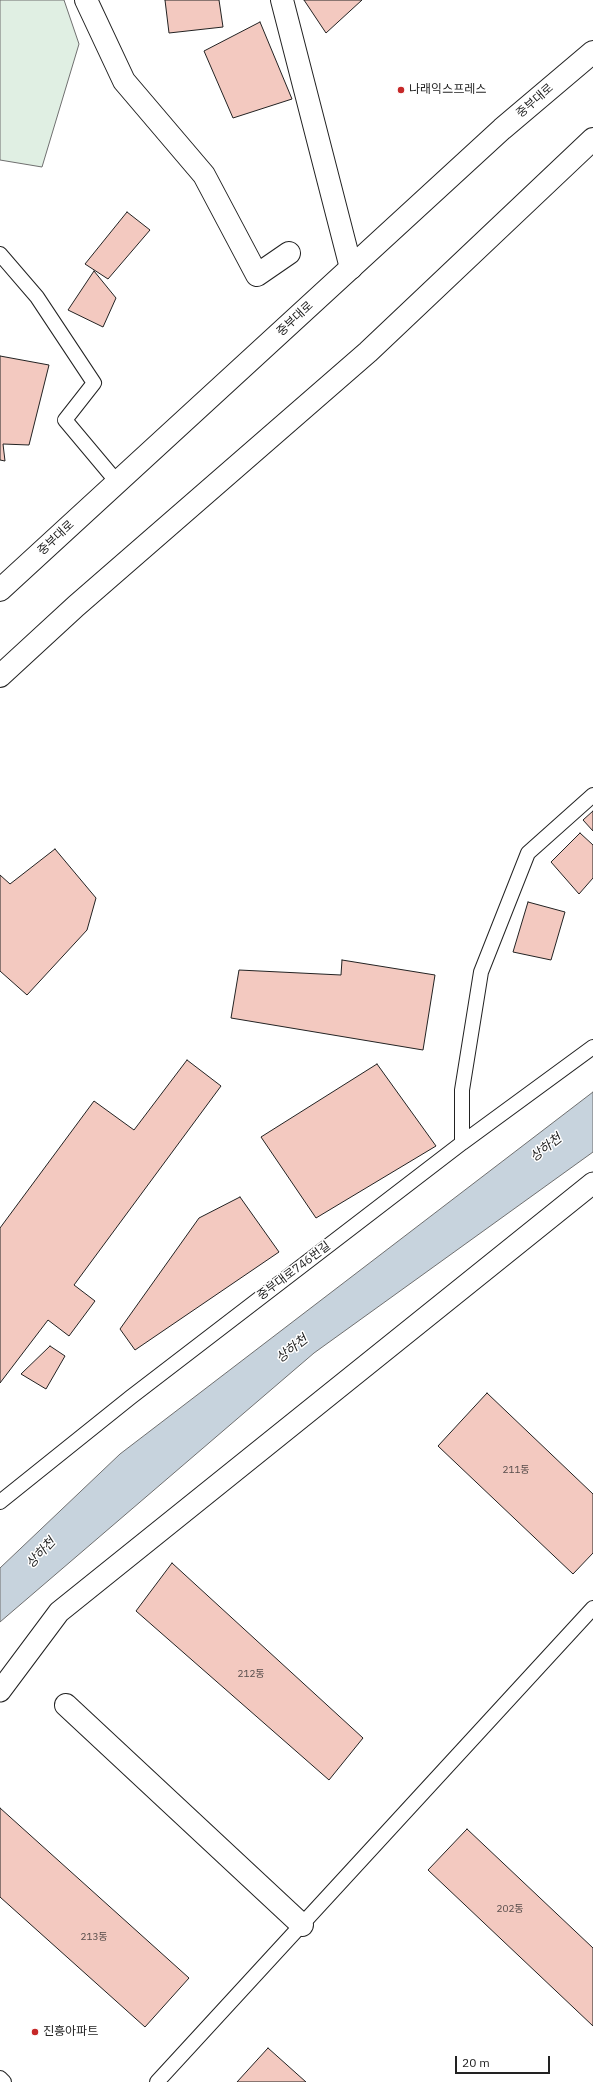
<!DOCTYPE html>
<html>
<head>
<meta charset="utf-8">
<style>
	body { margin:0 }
	#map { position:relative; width:593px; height:2082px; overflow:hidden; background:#fff; font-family:"IBM Plex Sans",sans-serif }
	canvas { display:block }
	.scale { position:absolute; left:455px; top:2056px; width:95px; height:18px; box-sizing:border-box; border:2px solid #222; border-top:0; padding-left:5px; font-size:12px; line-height:14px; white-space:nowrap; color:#222; -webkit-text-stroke:3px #fff; paint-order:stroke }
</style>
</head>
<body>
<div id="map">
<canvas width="593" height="2082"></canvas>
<div class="scale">20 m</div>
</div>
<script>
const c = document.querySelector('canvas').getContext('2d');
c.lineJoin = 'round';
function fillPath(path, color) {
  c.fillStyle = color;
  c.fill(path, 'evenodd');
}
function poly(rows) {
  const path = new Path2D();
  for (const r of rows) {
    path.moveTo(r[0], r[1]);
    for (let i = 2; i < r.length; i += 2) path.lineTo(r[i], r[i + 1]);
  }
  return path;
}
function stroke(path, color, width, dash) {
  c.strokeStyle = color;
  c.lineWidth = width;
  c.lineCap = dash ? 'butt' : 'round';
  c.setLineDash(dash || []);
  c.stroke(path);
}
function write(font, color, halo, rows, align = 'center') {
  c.font = font + ' "IBM Plex Sans","Noto Sans KR",sans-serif';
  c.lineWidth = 3;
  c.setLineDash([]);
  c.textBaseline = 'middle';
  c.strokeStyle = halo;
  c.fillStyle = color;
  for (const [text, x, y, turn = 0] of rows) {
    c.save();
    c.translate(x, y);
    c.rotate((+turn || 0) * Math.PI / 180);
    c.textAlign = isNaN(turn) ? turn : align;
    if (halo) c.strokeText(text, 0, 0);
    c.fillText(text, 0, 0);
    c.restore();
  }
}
const green = poly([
	[0,0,64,0,79,44,42,167,0,160,0,0]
]);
fillPath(green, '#e0efe3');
stroke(green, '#6f6f6f', 1);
const water = poly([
	[593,1092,593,1152,314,1353,0,1622,0,1568,120,1454,593,1092]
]);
fillPath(water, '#c7d3dd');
stroke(water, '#6f6f6f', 1);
const building = poly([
	[165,0,219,0,223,27,169,33,165,0],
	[304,0,362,0,326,33,304,0],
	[260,22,292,99,233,118,204,51,260,22],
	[127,212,150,230,108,279,85,264,127,212],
	[94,271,116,298,103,327,68,310,94,271],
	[0,356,49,365,29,445,3,444,5,461,0,460,0,356],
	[593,811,593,831,583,820,593,811],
	[580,833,593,845,593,878,579,894,551,862,580,833],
	[55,849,96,898,87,930,27,995,0,971,0,875,10,884,55,849],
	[528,902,565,912,551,960,513,952,528,902],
	[342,960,435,975,423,1050,231,1018,239,970,341,975,342,960],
	[187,1060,221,1086,74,1285,95,1301,69,1336,48,1320,0,1383,0,1228,94,1101,134,1130,187,1060],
	[377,1064,436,1146,316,1218,261,1137,377,1064],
	[240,1197,279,1252,135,1350,120,1329,199,1218,240,1197],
	[50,1346,65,1356,46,1389,21,1374,50,1346],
	[487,1393,593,1494,593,1553,573,1574,438,1446,487,1393],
	[172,1563,363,1738,329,1780,136,1611,172,1563],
	[0,1808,189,1978,145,2027,0,1897,0,1808],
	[467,1829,593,1948,593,2026,428,1870,467,1829],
	[268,2048,306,2082,237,2082,268,2048]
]);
fillPath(building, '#f3c9c0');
stroke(building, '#222', 1);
const service = poly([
	[0,254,37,297,94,383,65,420,117,482],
	[462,1143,462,1090,481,972,528,853,593,795],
	[0,1502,131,1397,462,1143,593,1047],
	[0,2078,4,2082],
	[157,2082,593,1608]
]);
const pedestrian = poly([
	[0,1691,59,1612,593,1183]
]);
const minor = poly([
	[86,0,124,81,204,175,257,275,289,253],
	[282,0,351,268],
	[66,1705,302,1925]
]);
const primary = poly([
	[0,590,502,129,593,52],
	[0,676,76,606,368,352,593,139]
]);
stroke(service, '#222', 16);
stroke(pedestrian, '#222', 23);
stroke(minor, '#222', 24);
stroke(primary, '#222', 24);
stroke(service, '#fff', 14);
stroke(pedestrian, '#fff', 21);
stroke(minor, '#fff', 22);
stroke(primary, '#fff', 22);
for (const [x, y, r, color] of [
	[401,90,4,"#c62828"],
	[35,2032,4,"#c62828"]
]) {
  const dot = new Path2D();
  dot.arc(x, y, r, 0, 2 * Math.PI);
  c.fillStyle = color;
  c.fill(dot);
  stroke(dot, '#fff', 1.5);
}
write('10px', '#564c4a', null, [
	["211동",516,1470],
	["212동",251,1674],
	["202동",510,1909],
	["213동",94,1937]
]);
write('12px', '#222', '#fff', [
	["나래익스프레스",409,90],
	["진흥아파트",43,2032]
], 'left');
write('12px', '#222', '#fff', [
	["중부대로",535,101,-41],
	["중부대로",295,319,-43],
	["중부대로",56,538,-43],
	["중부대로746번길",294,1271,-37]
]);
write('italic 13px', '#222', '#fff', [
	["상하천",546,1148,-38],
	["상하천",292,1349,-38],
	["상하천",41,1553,-47]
]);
</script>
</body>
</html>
